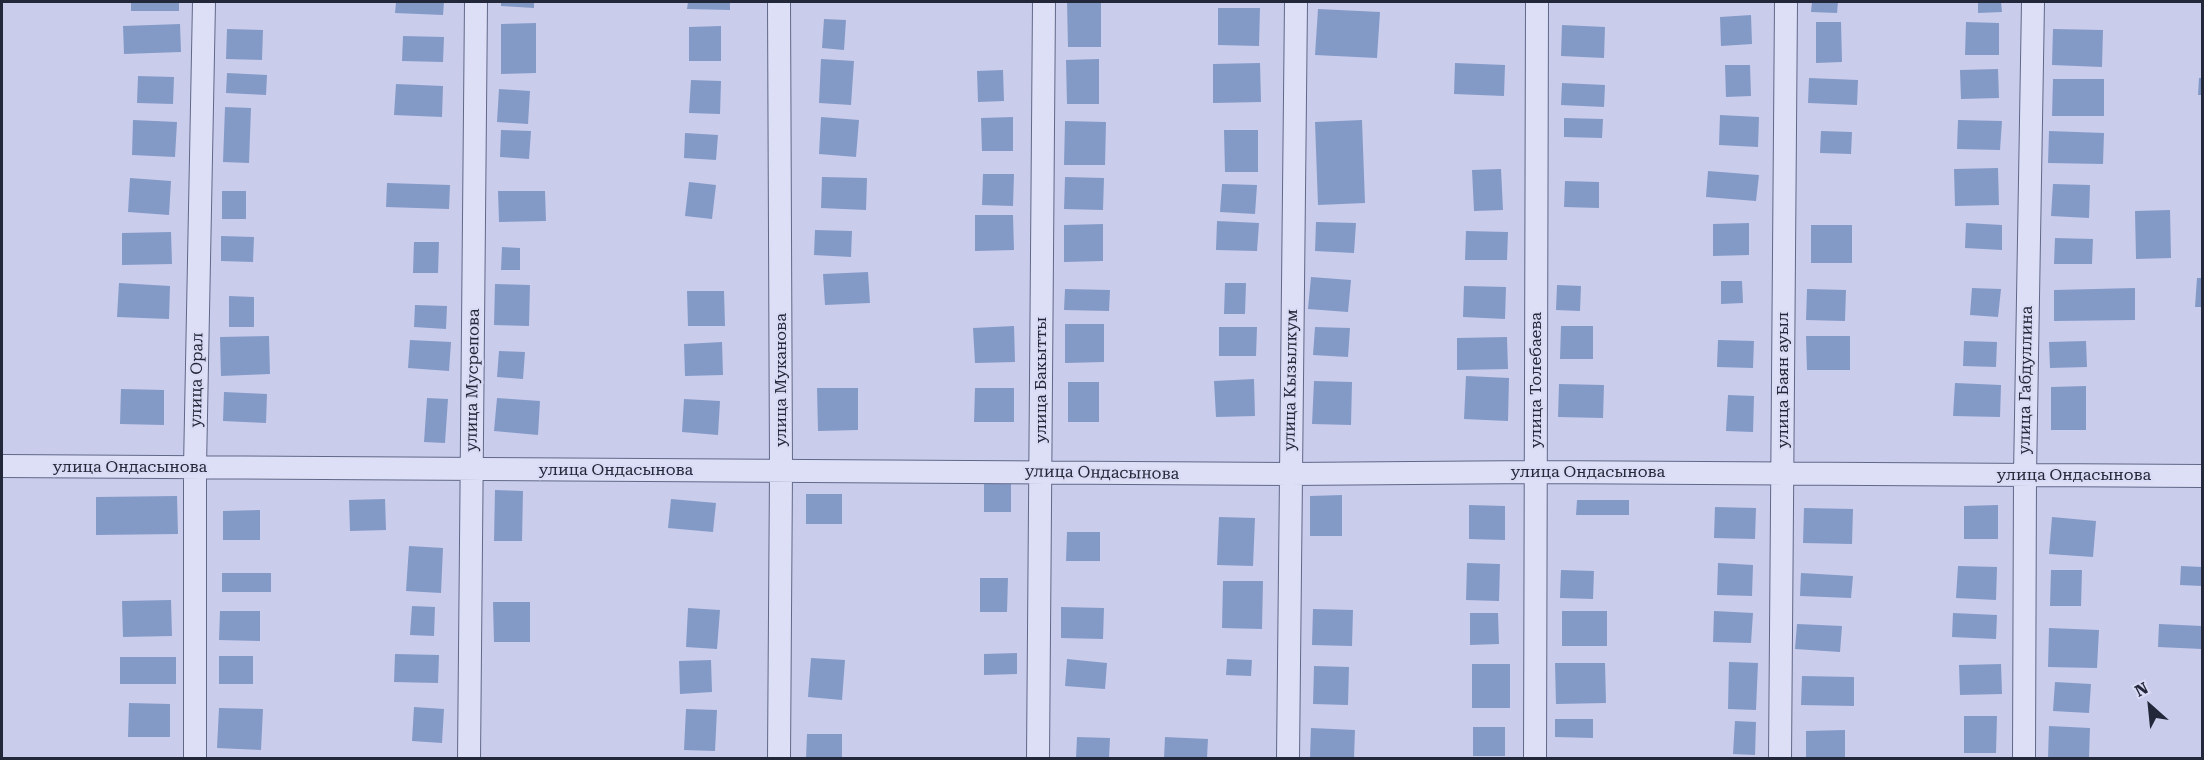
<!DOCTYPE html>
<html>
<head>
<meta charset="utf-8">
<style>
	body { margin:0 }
	#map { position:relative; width:2204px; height:760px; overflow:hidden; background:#caccec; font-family:"Roboto Serif",serif }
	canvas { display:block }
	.frame { position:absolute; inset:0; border:3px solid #222839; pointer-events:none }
	.north { position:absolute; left:2120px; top:676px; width:60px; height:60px; -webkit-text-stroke:4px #d9daf4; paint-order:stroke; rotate:333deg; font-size:16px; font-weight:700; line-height:24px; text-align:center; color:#222839 }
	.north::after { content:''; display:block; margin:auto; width:21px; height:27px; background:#222839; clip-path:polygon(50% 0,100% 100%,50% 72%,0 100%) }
</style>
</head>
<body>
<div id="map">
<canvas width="2204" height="760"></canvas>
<div class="frame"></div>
<div class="north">N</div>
</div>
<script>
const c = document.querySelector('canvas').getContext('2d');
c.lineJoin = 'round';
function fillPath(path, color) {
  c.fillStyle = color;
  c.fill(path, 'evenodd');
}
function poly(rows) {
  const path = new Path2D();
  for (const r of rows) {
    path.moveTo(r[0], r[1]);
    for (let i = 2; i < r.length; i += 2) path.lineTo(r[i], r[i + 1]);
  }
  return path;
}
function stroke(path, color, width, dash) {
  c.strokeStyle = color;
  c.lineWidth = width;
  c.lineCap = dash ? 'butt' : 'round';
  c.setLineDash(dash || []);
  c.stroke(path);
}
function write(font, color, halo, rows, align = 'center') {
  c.font = font + ' "Roboto Serif",serif';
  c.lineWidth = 4.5;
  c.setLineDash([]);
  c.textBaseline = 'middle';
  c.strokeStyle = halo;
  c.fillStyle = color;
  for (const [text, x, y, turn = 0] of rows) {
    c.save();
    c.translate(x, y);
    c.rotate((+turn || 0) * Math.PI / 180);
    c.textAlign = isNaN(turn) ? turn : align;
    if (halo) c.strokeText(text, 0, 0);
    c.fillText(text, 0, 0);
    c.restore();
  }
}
fillPath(poly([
	[131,2,179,2,179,11,131,11],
	[396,2,444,2,443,15,395,13],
	[501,2,534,2,534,8,501,6],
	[688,2,730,2,730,10,687,9],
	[1067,2,1101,2,1101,47,1068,47],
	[1812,2,1838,2,1837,13,1811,12],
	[1978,2,2001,2,2002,12,1978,13],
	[1218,8,1260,8,1259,46,1218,45],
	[1318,9,1380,12,1377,58,1315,55],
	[1751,15,1752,44,1721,46,1720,17],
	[824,19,846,20,844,50,822,48],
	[1816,22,1841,22,1842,62,1816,63],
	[1966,22,1999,23,1999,55,1965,55],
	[536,23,536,73,501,74,501,24],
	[180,24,181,52,124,54,123,26],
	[1562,25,1605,27,1604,58,1561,56],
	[721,26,721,61,689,61,689,27],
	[227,29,263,30,262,60,226,59],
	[2053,29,2103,30,2102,67,2052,65],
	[403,36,444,37,443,62,402,61],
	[821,59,854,61,851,105,819,103],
	[1099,59,1099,104,1067,104,1066,60],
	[1260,63,1261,102,1213,103,1213,64],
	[1455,63,1505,65,1504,96,1454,94],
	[1725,65,1750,65,1751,96,1726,97],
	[1998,69,1999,98,1961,99,1960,70],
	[1003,70,1004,101,978,102,977,71],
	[227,73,267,75,266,95,226,93],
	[138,76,174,77,173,104,137,103],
	[1809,78,1858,80,1857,105,1808,103],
	[2199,78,2202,78,2202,95,2198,95],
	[2053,79,2104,79,2104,116,2052,116],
	[691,80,721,81,720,114,689,113],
	[1562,83,1605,85,1604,107,1561,105],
	[396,84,443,86,442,117,394,115],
	[499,89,530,91,528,124,497,122],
	[225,107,251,108,249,163,223,162],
	[1720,115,1759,117,1758,147,1719,145],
	[821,117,859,120,856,157,819,154],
	[1013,117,1013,151,982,151,981,118],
	[1564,118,1603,119,1602,138,1564,137],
	[133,120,177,122,175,157,132,155],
	[1362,120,1365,203,1318,205,1315,122],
	[1958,120,2002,121,2000,150,1957,149],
	[1065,121,1106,122,1105,165,1064,165],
	[501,130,531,131,529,159,500,157],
	[1224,130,1258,130,1258,172,1225,172],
	[1821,131,1852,132,1851,154,1820,153],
	[2049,131,2104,133,2103,164,2048,163],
	[685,133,718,135,716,160,684,158],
	[1998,168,1999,205,1955,206,1954,169],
	[1501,169,1503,210,1474,211,1472,170],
	[1708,171,1759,175,1756,201,1706,197],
	[983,174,1014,174,1013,206,982,205],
	[822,177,867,178,866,210,821,208],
	[1065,177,1104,178,1103,210,1064,209],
	[130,178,171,181,169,215,128,212],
	[1565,181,1599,182,1599,208,1564,207],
	[689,182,716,185,712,219,685,216],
	[387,183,450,185,449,209,386,207],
	[1222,184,1257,185,1255,214,1220,212],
	[2053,184,2090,185,2089,218,2051,216],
	[222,191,246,191,246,219,222,219],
	[498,191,545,191,546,221,499,222],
	[2170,210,2171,258,2136,259,2135,211],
	[975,215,1013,215,1014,250,975,251],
	[1217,221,1259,223,1257,251,1216,250],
	[1316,222,1356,223,1354,253,1315,251],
	[1749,223,1749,255,1713,256,1713,224],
	[1966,223,2002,225,2002,250,1965,248],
	[1103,224,1103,261,1064,262,1064,225],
	[1811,225,1852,225,1852,263,1811,263],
	[815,230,852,231,851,257,814,255],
	[1466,231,1508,232,1507,260,1465,260],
	[171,232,172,264,122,265,122,233],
	[221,236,254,237,253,262,221,261],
	[2055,238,2093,239,2092,264,2054,264],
	[414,242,439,242,438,273,413,273],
	[502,247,520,248,520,270,501,270],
	[868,272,870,303,825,305,823,274],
	[1311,277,1351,280,1348,312,1308,309],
	[2197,278,2202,278,2202,307,2195,307],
	[1721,281,1742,281,1743,303,1721,304],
	[119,283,170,286,169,319,117,317],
	[1225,283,1246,283,1245,314,1224,314],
	[495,284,530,285,529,326,494,325],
	[1557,285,1581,286,1580,311,1556,310],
	[1464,286,1506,287,1505,319,1463,317],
	[1972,288,2001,289,1998,317,1970,315],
	[2135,288,2135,320,2054,321,2054,290],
	[1065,289,1110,290,1109,311,1064,310],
	[1807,289,1846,290,1845,321,1806,320],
	[687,291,724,291,725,326,688,326],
	[229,296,254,297,254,327,229,327],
	[415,305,447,306,446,329,414,327],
	[1065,324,1104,324,1104,362,1065,363],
	[1014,326,1015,362,975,363,973,328],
	[1561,326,1593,326,1593,359,1560,359],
	[1219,327,1257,327,1256,356,1219,356],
	[1315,327,1350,328,1348,357,1313,355],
	[269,336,270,374,221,376,220,337],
	[1806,336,1850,336,1850,370,1807,370],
	[1507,337,1508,369,1457,370,1457,338],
	[410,340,451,342,449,371,408,368],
	[1718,340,1754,341,1753,368,1717,367],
	[1964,341,1997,342,1996,367,1963,366],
	[2086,341,2087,367,2050,368,2049,342],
	[722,342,723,375,685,376,684,344],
	[499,351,525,352,523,379,497,377],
	[1466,376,1509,378,1508,421,1464,419],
	[1254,379,1255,416,1216,417,1214,381],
	[1314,381,1352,382,1351,425,1312,424],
	[1068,382,1099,382,1099,422,1068,422],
	[1955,383,2001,385,2000,417,1953,416],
	[1559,384,1604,385,1603,418,1558,417],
	[2086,386,2086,430,2051,430,2051,387],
	[817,388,858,388,858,430,818,431],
	[975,388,1014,388,1014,422,974,422],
	[121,389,164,390,164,425,120,424],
	[224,392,267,394,266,423,223,421],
	[1728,395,1754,396,1753,432,1726,431],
	[427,398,448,399,445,443,424,442],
	[497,398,540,401,538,435,494,431],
	[684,399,720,401,718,435,682,432],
	[1011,481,1011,512,984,512,984,482],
	[495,490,523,491,522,541,494,541],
	[806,494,842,494,842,524,806,524],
	[1342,495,1342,536,1310,536,1310,496],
	[177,496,178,534,96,535,96,497],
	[385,499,386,530,350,531,349,500],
	[671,499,716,503,713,532,668,528],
	[1577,500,1629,500,1629,515,1576,515],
	[1469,505,1505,506,1505,540,1469,539],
	[1998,505,1998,539,1964,539,1964,506],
	[1715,507,1756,508,1755,539,1714,538],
	[1804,508,1853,509,1852,544,1803,543],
	[260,510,260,540,223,540,223,511],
	[1219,517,1255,518,1253,566,1217,565],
	[2052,517,2096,521,2093,557,2049,554],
	[1067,532,1100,532,1100,561,1066,561],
	[409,546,443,548,441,593,406,591],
	[1467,563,1500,564,1499,601,1466,600],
	[1718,563,1753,565,1752,596,1717,595],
	[1958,566,1997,567,1996,600,1956,598],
	[2181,566,2202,567,2202,586,2180,585],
	[1561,570,1594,571,1593,599,1560,598],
	[2051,570,2082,570,2081,606,2050,606],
	[222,573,271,573,271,592,222,592],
	[1801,573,1853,576,1851,598,1800,596],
	[980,578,1008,578,1007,612,980,612],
	[1223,581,1263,581,1262,629,1222,628],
	[171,600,172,636,123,637,122,601],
	[493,602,530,602,530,642,494,642],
	[412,606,435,607,434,636,410,635],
	[1061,607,1104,608,1103,639,1061,638],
	[688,608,720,610,717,649,686,647],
	[1313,609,1353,610,1352,646,1312,645],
	[220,611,260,611,260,641,219,640],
	[1562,611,1607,611,1607,646,1562,646],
	[1714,611,1753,613,1751,643,1713,642],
	[1470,613,1498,613,1499,644,1470,645],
	[1953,613,1997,615,1996,639,1952,637],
	[1797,624,1842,626,1840,652,1795,649],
	[2159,624,2202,626,2202,649,2158,647],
	[2049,628,2099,630,2097,668,2048,667],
	[1017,653,1017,674,984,675,984,654],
	[395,654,439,655,438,683,394,682],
	[219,656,253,656,253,684,219,684],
	[120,657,176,657,176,684,120,684],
	[811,658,845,660,842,700,808,697],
	[1067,659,1107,663,1105,689,1065,686],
	[1227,659,1252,660,1251,676,1226,675],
	[711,660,712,692,680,694,679,661],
	[1729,662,1758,663,1756,710,1728,709],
	[1555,663,1605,663,1606,703,1556,704],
	[1472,664,1510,664,1510,708,1472,708],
	[2001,664,2002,694,1960,695,1959,665],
	[1314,666,1349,667,1348,705,1313,704],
	[1802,676,1854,677,1854,706,1801,705],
	[2055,682,2091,684,2089,713,2053,711],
	[129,703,170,704,170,737,128,737],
	[414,707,444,709,442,743,412,741],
	[219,708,263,709,261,750,217,748],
	[686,709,717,710,715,751,684,750],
	[1964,716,1997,716,1996,753,1964,753],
	[1555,719,1593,719,1593,738,1555,737],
	[1735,721,1756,722,1755,755,1733,754],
	[2049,726,2090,728,2089,758,2048,758],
	[1473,727,1505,727,1505,756,1473,756],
	[1311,728,1355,730,1354,758,1310,758],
	[1845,730,1845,758,1806,758,1806,731],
	[807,734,842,734,842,758,806,758],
	[1077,737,1110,738,1109,758,1076,758],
	[1165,737,1208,739,1207,758,1164,758]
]), '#839ac7');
const street = poly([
	[779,2,781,470,779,758],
	[2,466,1290,474,1536,472,2202,476],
	[195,758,195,467,204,2],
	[469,758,476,2],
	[1038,758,1044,2],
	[1288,758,1296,2],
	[1535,758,1537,2],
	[1780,758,1786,2],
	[2024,758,2025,475,2033,2]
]);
stroke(street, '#606888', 24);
stroke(street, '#dddff7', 22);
write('16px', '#222839', '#d9daf4', [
	["улица Орал",197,380,-89],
	["улица Мусрепова",473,380,-89],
	["улица Муканова",781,380,-90],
	["улица Бакытты",1041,380,-90],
	["улица Кызылкум",1291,380,-89],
	["улица Толебаева",1536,380,-90],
	["улица Баян ауыл",1783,380,-90],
	["улица Габдуллина",2026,380,-89],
	["улица Ондасынова",130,467],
	["улица Ондасынова",616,470],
	["улица Ондасынова",1588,472],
	["улица Ондасынова",1102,473,1],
	["улица Ондасынова",2074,475]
]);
</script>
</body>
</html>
